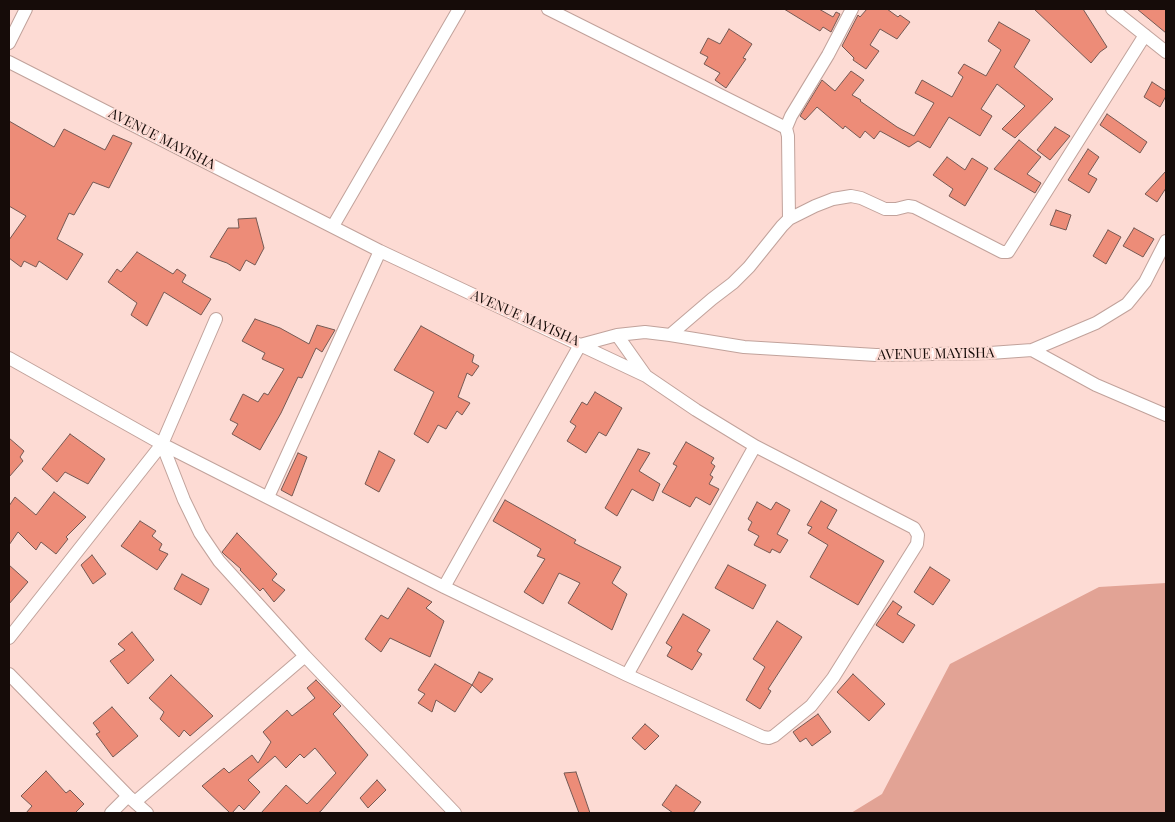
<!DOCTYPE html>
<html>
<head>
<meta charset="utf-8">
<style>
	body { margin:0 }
	#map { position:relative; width:1175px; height:822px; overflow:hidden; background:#fddbd4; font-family:"Playfair Display",serif }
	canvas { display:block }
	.frame { position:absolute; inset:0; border:10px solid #160c09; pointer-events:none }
</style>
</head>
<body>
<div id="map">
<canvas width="1175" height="822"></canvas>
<div class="frame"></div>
</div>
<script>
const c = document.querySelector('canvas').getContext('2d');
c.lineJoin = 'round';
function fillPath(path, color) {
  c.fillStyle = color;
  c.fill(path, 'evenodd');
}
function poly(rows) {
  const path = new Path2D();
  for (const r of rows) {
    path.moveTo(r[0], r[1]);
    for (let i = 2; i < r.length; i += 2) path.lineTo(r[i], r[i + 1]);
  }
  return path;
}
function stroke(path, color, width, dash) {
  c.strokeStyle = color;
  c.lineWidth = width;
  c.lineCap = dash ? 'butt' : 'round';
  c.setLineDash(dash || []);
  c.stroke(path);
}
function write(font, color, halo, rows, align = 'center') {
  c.font = font + ' "Playfair Display",serif';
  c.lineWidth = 4.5;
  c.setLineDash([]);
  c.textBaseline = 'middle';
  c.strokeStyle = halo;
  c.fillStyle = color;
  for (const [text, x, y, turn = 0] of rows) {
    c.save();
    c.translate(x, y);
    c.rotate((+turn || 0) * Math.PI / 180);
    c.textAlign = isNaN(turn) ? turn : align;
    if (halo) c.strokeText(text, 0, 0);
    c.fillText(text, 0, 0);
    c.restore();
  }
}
fillPath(poly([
	[1166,583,1166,813,851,813,882,794,950,664,1099,587]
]), '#e2a395');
const building = poly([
	[784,9,819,9,833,17,836,12,840,14,831,32,823,27,820,31,784,9],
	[867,9,887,9,898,17,900,15,910,22,897,39,880,29,870,45,879,51,866,69,853,60,854,58,842,46,857,17,858,15,860,17,867,9],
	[1034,9,1083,9,1107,47,1100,52,1091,63,1034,9],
	[1137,9,1166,9,1166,33,1137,9],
	[999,22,1030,40,1014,67,1053,99,1015,138,1002,129,1025,106,997,84,981,109,992,116,980,136,949,117,930,148,918,141,909,147,880,131,874,139,865,131,860,138,845,126,843,129,817,107,805,120,800,116,822,80,835,91,851,71,864,80,852,95,861,100,860,101,897,127,914,136,934,103,915,93,922,80,952,97,963,77,958,73,964,64,986,76,1001,50,988,41,999,22],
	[729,29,752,44,743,58,746,59,726,88,715,80,720,73,704,64,708,57,700,53,708,38,720,44,729,29],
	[1152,82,1166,91,1166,96,1160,107,1144,97,1152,82],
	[1107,114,1147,142,1140,153,1100,125,1107,114],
	[9,121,54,147,64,129,105,150,113,135,132,143,109,188,93,182,74,215,69,213,57,239,83,254,67,280,39,261,36,267,24,261,21,267,9,258,9,240,26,216,9,206,9,121],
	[1055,127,1070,136,1050,160,1037,150,1055,127],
	[1019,140,1041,157,1027,174,1041,183,1035,193,994,169,1019,140],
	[1088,149,1099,157,1088,174,1097,179,1089,193,1068,180,1088,149],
	[947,157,965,170,972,158,988,168,965,206,949,196,953,189,933,175,947,157],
	[1166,171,1166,188,1157,202,1145,194,1166,171],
	[1056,210,1071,215,1066,230,1050,225,1056,210],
	[256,218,264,248,255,265,246,260,240,271,227,263,210,257,228,228,239,228,238,219,256,218],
	[1134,228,1154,239,1143,257,1123,246,1134,228],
	[1108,230,1121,237,1106,264,1093,256,1108,230],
	[137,252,173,274,177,269,186,275,182,282,211,299,201,315,164,292,147,326,131,315,137,303,108,282,117,269,121,272,137,252],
	[255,319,280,328,309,344,317,325,335,330,322,352,316,348,302,378,298,377,281,413,260,450,232,434,238,424,230,420,243,394,258,402,264,393,268,395,284,369,262,359,265,353,242,341,255,319],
	[421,326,474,355,472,362,479,366,472,376,467,373,458,397,470,403,462,415,457,411,446,429,438,425,428,443,414,434,434,392,394,370,421,326],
	[595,392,622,408,606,436,599,432,586,453,567,441,576,426,570,422,582,402,587,405,595,392],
	[70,434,105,459,88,484,65,472,57,482,42,469,70,434],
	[9,438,24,451,20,457,23,461,9,477,9,438],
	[686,442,714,458,711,463,715,466,710,475,713,477,709,484,719,489,710,505,696,497,690,507,662,492,677,466,673,464,686,442],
	[638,449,650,453,639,471,660,484,653,501,632,489,617,516,605,508,638,449],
	[379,451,395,460,379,492,365,484,379,451],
	[298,453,307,457,292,496,281,490,298,453],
	[54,492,86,517,66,537,68,539,56,554,41,542,36,550,18,532,9,545,9,506,15,497,36,515,54,492],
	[505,500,576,540,574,543,621,567,612,583,627,594,612,630,568,603,580,583,559,573,543,604,524,592,545,559,537,556,541,549,493,521,505,500],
	[821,501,837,510,827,528,884,561,858,605,810,577,828,545,808,533,812,527,807,525,821,501],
	[757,502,771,510,776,502,790,510,777,534,788,540,780,553,772,549,770,553,754,545,759,536,748,530,752,522,748,519,757,502],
	[140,521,156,531,152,536,162,544,159,550,168,554,157,570,121,546,140,521],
	[237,533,277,574,272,580,285,590,274,602,263,588,260,591,240,570,241,569,225,555,222,552,237,533],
	[92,555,106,574,93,584,81,565,92,555],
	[9,565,28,582,9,604,9,565],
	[728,565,766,585,753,609,715,588,728,565],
	[930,567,950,580,933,605,914,592,930,567],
	[182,574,209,589,201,605,174,589,182,574],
	[408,588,432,602,426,608,444,621,430,657,390,638,381,652,365,639,381,615,388,619,408,588],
	[893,601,902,607,897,614,915,625,903,643,876,625,893,601],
	[683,614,710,630,697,651,702,654,692,670,667,656,672,647,666,643,683,614],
	[777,621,802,637,768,689,771,691,760,709,746,700,765,667,753,659,777,621],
	[132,632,154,660,128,684,110,661,125,650,118,644,132,632],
	[435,664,472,685,455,712,436,700,432,712,418,703,425,694,418,690,435,664],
	[479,672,493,679,481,693,472,685,479,672],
	[853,674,885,704,869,721,837,692,853,674],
	[171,675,213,716,190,736,184,730,179,737,160,719,164,712,149,698,171,675],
	[316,680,341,706,333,714,368,755,321,811,318,813,261,813,286,785,307,804,336,773,315,748,304,758,300,754,286,768,275,756,248,780,260,792,244,810,239,805,232,813,230,813,202,786,224,768,229,773,252,755,258,763,271,742,263,732,287,710,292,716,315,698,307,688,316,680],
	[112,707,138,736,113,757,96,734,100,732,93,723,112,707],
	[818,714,831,732,812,746,806,738,800,742,793,732,818,714],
	[645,724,659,736,645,750,632,738,645,724],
	[46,771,66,793,70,790,84,804,75,813,26,813,32,806,21,796,46,771],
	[576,772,590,813,579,813,564,773,576,772],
	[377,780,386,790,368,808,360,798,377,780],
	[676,785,701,802,693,813,673,813,662,805,676,785]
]);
fillPath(building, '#ed8c78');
stroke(building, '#755953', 1);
const street = poly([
	[548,9,786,128],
	[1112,9,1166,52],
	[9,43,26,9],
	[9,62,380,251,646,376],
	[789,219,788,136,786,128,791,116,828,55,852,9],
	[333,226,459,9],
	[617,335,646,376,696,410,755,446,627,675],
	[670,335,712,299,733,283,749,267,782,226,789,219,815,206,833,199,851,196,861,198,885,209,896,209,908,206,914,207,920,210,1002,252,1008,252,1145,35],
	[580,345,617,335,645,332,670,335,744,347,876,355,990,353,1032,350,1096,323,1127,304,1145,282,1166,241],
	[1032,350,1096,385,1166,415],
	[9,358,162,444,444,587,627,675,763,737,769,738,774,736,811,706,833,678,917,544,918,535,914,528,755,446],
	[162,444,184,500,200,533,219,561,305,656,455,813],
	[268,497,380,251],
	[444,587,580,345],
	[9,638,162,444,216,319],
	[9,674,128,796,147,813],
	[135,802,305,656],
	[111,813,128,796]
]);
stroke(street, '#c1a29b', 14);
stroke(street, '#fff', 12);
write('14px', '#160c09', '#fddbd4', [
	["AVENUE MAYISHA",162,139,27],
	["AVENUE MAYISHA",525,318,24],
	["AVENUE MAYISHA",936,354,-1]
]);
</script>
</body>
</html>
